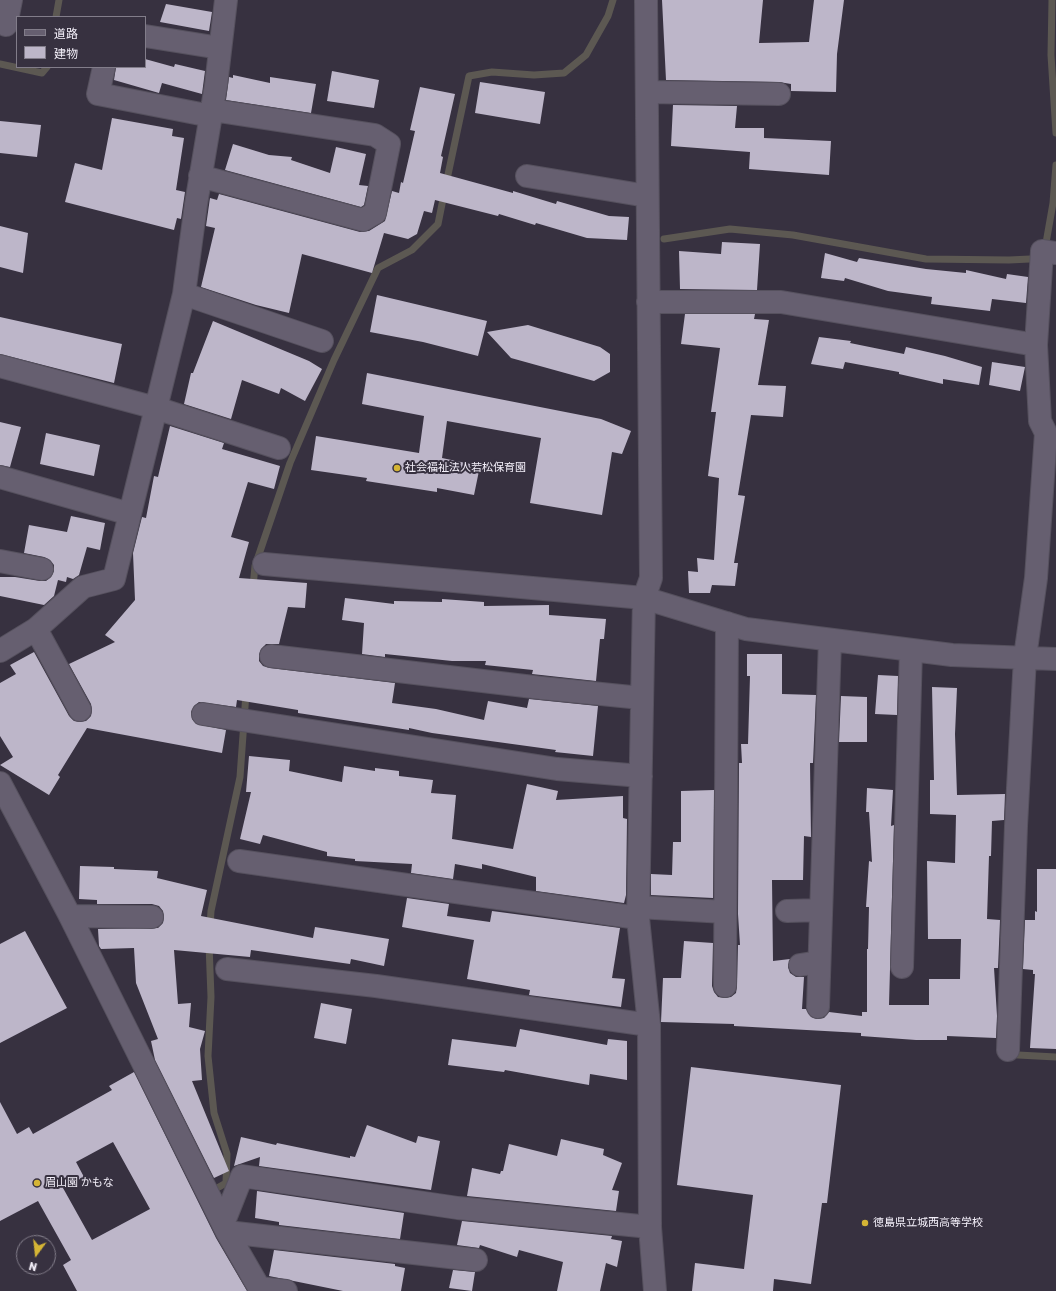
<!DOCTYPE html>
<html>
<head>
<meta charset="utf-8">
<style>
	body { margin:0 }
	#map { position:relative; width:1056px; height:1291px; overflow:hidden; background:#373140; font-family:Rubik,"Noto Sans JP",sans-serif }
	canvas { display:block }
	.legend { position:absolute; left:16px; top:16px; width:130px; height:52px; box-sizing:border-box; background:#373140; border:1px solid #827d8a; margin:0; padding:5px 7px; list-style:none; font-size:12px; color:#f3eff9 }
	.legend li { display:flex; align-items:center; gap:8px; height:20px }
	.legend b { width:20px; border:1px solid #827d8a }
	.north { position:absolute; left:16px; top:1235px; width:40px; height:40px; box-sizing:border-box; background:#373140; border:1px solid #827d8a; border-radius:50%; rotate:195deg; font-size:11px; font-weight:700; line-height:16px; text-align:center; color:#f3eff9 }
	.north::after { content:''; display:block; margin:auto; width:14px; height:18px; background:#d5b535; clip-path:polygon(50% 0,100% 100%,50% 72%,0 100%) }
</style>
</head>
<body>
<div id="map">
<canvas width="1056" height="1291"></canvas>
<ul class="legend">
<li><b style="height:5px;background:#665f70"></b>道路</li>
<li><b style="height:11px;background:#bdb6c9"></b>建物</li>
</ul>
<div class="north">N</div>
</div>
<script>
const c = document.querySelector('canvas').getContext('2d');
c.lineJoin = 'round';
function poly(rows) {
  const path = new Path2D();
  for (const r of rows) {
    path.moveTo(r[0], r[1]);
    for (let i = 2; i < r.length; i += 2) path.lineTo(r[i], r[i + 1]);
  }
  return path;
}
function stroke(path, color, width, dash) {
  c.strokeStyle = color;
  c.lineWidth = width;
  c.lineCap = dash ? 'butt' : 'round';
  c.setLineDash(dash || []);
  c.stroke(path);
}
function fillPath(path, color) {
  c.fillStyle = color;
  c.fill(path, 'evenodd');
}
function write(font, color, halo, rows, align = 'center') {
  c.font = font + ' Rubik,"Noto Sans JP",sans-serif';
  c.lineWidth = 4;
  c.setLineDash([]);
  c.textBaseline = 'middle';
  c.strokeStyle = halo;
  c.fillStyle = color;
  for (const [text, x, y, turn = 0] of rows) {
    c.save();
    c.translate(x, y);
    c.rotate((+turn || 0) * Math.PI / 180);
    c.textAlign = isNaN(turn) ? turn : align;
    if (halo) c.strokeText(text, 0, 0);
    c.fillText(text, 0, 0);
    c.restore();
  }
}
stroke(poly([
	[1052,0,1051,55,1056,133],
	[56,17,59,0],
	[0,64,42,73,47,67],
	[446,184,469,76,492,72,534,75,564,73,586,55,608,16,613,0],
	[664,239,730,229,793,235,926,259,1009,260,1030,259],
	[1046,243,1053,203,1056,165],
	[253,587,255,566,290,463,334,360,378,268,412,250,438,224,444,194],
	[210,927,211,911,240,777,246,693],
	[209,944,211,997,208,1056,214,1113,227,1154,226,1183,219,1187],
	[1018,1055,1056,1057]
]), '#5c5852', 7);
fillPath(poly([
	[662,0,763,0,759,43,809,42,814,0,844,0,837,54,836,92,791,91,791,84,779,82,666,80],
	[166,4,212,12,209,31,160,22],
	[145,59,174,67,175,64,205,71,202,94,162,83,159,93,114,80,116,67,145,67],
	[332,71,379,80,374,108,327,101],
	[233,75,270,83,270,77,316,84,311,113,226,100,229,77,233,78],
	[480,82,545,92,540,124,475,113],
	[420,87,455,94,441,156,443,157,440,173,513,193,513,191,556,204,557,201,609,216,629,217,627,240,587,238,536,223,535,225,499,214,498,216,435,200,432,213,424,211,417,234,408,239,384,233,372,273,302,254,289,313,256,305,201,287,215,228,206,226,210,198,217,200,219,194,360,232,369,231,385,221,392,191,399,193,401,182,403,183,415,131,410,130],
	[673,105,737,106,735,128,764,128,764,138,831,141,829,175,749,169,750,152,671,146],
	[112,118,173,129,172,136,184,138,176,190,185,192,181,219,177,218,174,230,65,202,75,163,102,170],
	[0,121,41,125,37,157,0,153],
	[233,144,269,155,292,157,291,160,330,173,336,147,366,154,359,185,368,186,364,205,361,207,225,170],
	[0,226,28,233,23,273,0,267],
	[722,242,760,244,757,290,680,289,679,251,721,254],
	[825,253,857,262,859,258,926,269,966,273,966,270,1006,279,1007,274,1028,277,1026,303,992,299,990,311,931,304,932,297,888,291,845,278,844,281,821,278],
	[377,295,487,321,478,356,423,342,370,332],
	[685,314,755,314,754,319,769,320,758,385,786,386,783,417,751,415,738,495,745,496,734,563,738,563,735,586,712,585,710,593,689,593,688,571,698,572,697,558,714,560,719,478,708,476,716,412,711,412,720,348,681,344],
	[0,317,122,344,114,383,0,354],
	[213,321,309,361,322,369,305,401,281,388,279,394,242,380,231,419,184,404,191,373,193,373],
	[528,325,600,347,610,354,610,372,594,381,511,358,487,332],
	[819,337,851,341,850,343,904,354,906,347,945,356,982,367,979,385,943,379,943,384,899,374,899,372,845,362,843,369,811,364],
	[992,362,1025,367,1020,391,989,385],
	[367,373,601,419,631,431,622,454,612,452,602,515,530,503,541,438,447,421,442,458,480,466,474,495,437,488,437,492,366,481,367,478,311,470,316,436,419,453,424,416,362,404],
	[0,422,21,427,10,467,0,465],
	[170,426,224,443,222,449,280,466,274,489,248,482,231,537,249,542,239,578,307,583,305,608,288,607,279,644,266,644,261,649,259,655,259,661,263,666,270,668,395,683,392,703,436,709,484,720,488,701,527,708,529,699,598,706,593,756,555,752,556,750,432,733,409,728,409,730,298,713,298,710,237,700,236,707,199,702,194,706,191,712,192,719,196,724,226,730,222,753,87,728,58,775,60,777,49,795,0,765,13,757,0,736,0,683,16,674,10,665,34,652,69,716,74,721,80,722,86,721,91,716,92,710,91,704,69,664,115,642,105,635,135,600,133,553,142,517,146,518,154,476,158,477],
	[46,433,100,445,94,476,40,464],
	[71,516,105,523,100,550,87,547,79,575,73,579,67,577,66,582,58,580,54,596,44,605,0,596,0,577,15,577,40,581,46,581,51,577,54,571,54,565,50,560,44,557,24,553,29,525,67,532],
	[345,598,394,604,394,601,442,602,442,599,484,602,484,606,549,605,549,615,606,619,604,639,600,639,596,681,532,674,533,670,485,665,486,661,452,661,385,654,385,657,362,654,364,623,342,620],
	[747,654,782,654,782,694,816,695,813,763,810,763,811,837,804,836,803,880,772,880,773,961,790,959,788,967,790,973,796,977,804,977,802,1009,806,1009,811,1017,817,1019,824,1018,829,1012,862,1016,862,1012,867,1012,867,949,868,949,869,907,866,907,869,861,872,862,869,812,866,812,867,788,893,790,891,826,894,825,889,1005,929,1005,929,979,960,979,961,939,928,939,927,861,955,863,956,815,930,814,930,780,934,780,932,687,957,688,955,734,957,795,1005,794,1004,820,992,821,991,856,989,856,987,919,1000,920,998,968,994,968,997,1016,996,1038,947,1036,947,1040,916,1040,861,1036,861,1033,734,1026,734,1024,661,1022,663,978,681,978,684,941,713,943,712,986,714,992,718,997,725,998,731,997,736,993,737,986,738,945,740,945,738,914,739,763,742,763,741,744,748,744,750,676,747,676],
	[878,675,898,676,897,715,875,714],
	[841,696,867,697,867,742,839,742],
	[249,756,290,760,289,771,342,782,344,766,375,771,375,768,399,771,399,776,433,780,431,793,456,795,452,839,513,849,527,784,558,791,556,800,623,796,623,818,627,819,626,895,624,903,536,891,536,877,482,864,482,869,455,864,453,879,411,873,412,864,355,861,355,859,327,856,327,852,263,835,260,844,240,839,251,792,246,792],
	[714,790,713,898,651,895,651,874,672,875,673,842,681,842,681,791],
	[80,866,114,867,114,869,158,871,157,878,207,890,201,916,313,938,315,927,389,939,384,966,351,959,350,964,251,950,250,957,174,950,178,1004,191,1003,189,1027,205,1031,200,1049,202,1080,192,1081,229,1171,214,1178,155,1060,151,1041,158,1039,136,983,134,948,101,949,99,946,98,929,158,928,163,923,164,917,163,911,159,906,152,904,97,904,97,900,79,899],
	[1037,869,1056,869,1056,1049,1030,1048,1035,974,1033,974,1033,970,1023,969,1025,920,1035,920,1035,911,1037,912],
	[407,898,449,904,447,916,490,922,492,911,620,928,612,978,625,979,621,1007,529,995,530,990,467,979,474,940,402,927],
	[25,931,67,1008,0,1043,0,944],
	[321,1003,352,1009,346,1044,314,1038],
	[520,1029,607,1045,608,1039,627,1041,627,1080,590,1074,589,1085,505,1070,504,1072,448,1065,452,1039,516,1047],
	[691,1067,841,1085,827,1203,822,1203,811,1284,774,1279,773,1291,692,1291,695,1263,744,1269,753,1195,677,1185],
	[134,1072,216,1238,247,1291,77,1291,63,1265,71,1260,38,1201,0,1221,0,1102,17,1134,29,1127,33,1134,112,1090,109,1086],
	[113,1142,150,1209,92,1240,63,1188,84,1177,76,1162],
	[367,1125,416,1143,418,1136,440,1141,431,1190,259,1166,260,1157,234,1166,241,1137,276,1145,277,1143,350,1158,350,1156,355,1157],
	[561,1139,604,1149,603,1155,622,1163,612,1190,619,1191,616,1211,467,1196,472,1168,500,1174,501,1171,503,1171,509,1144,557,1156],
	[257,1191,404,1213,400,1239,279,1225,279,1222,255,1218],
	[462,1221,612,1236,611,1239,622,1241,617,1267,606,1263,600,1291,557,1291,563,1262,519,1250,517,1257,480,1245,479,1248,457,1245],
	[274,1250,395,1264,395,1266,405,1268,401,1291,343,1291,269,1276],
	[453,1270,475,1272,472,1291,449,1288]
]), '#bdb6c9');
const minor = poly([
	[646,0,651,578,644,598,638,918,649,1025,650,1227,655,1291],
	[6,25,11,0],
	[145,36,220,48],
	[104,67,98,94,211,116],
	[647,92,779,94],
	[200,176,363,220,375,213,389,144,375,135,212,110],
	[527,176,647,196],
	[184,294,322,341],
	[648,302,781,302,1036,345],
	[0,366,156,408,279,448],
	[0,477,130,514],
	[0,561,42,569],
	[264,564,644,598,746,629,952,655,1056,659],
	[36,629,80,710],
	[0,651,36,629,83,587,114,579,184,294,196,204,216,85,226,0],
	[271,656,542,688,641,698],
	[203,714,557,769,641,776],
	[0,783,70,916,227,1232,261,1291],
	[239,861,638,918],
	[638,907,725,912],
	[787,911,821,910],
	[70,916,152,917],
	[800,965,819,962],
	[902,967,911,650],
	[227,969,376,986,649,1025],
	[725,986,727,623],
	[818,1007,830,640],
	[1008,1050,1016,826,1025,657,1036,578,1046,433,1040,421,1036,345,1042,251,1056,253],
	[223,1224,242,1176,458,1208,650,1227],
	[227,1232,476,1260],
	[259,1288,286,1291]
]);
stroke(minor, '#56515e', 24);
stroke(minor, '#665f70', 22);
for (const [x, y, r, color] of [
	[397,468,4,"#d5b535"],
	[37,1183,4,"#d5b535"],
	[865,1223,4,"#d5b535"]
]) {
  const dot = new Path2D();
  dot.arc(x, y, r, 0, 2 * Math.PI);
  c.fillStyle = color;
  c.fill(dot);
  stroke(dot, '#373140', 1.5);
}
write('11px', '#f3eff9', '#373140', [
	["社会福祉法人若松保育園",405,468],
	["眉山園 かもな",45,1183],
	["徳島県立城西高等学校",873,1223]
], 'left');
</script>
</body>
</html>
